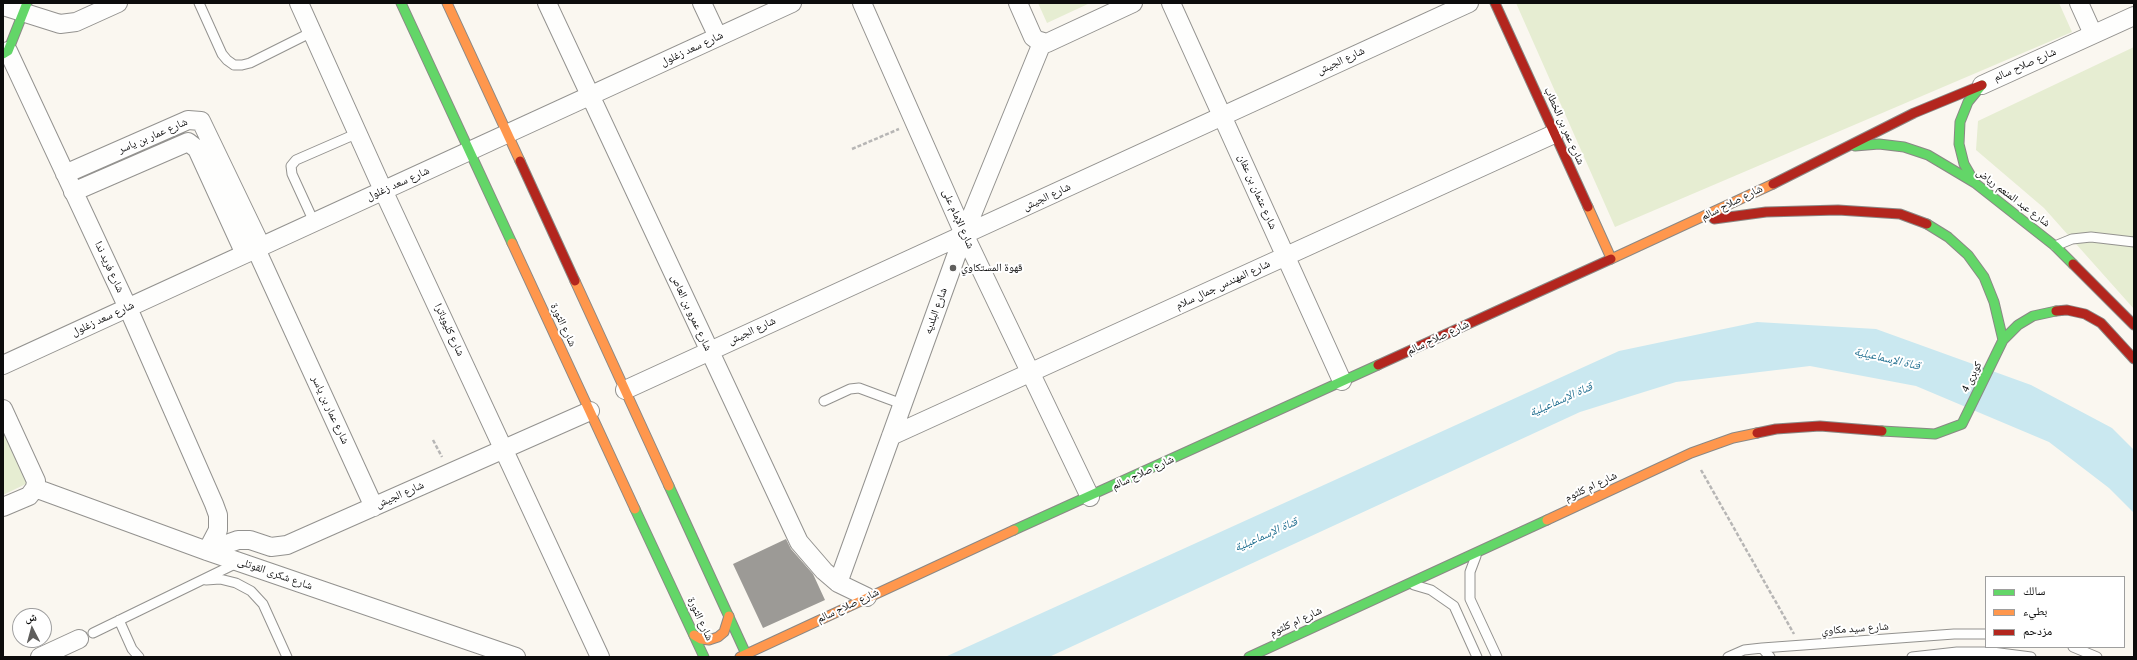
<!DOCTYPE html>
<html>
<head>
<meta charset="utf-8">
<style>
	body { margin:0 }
	#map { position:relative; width:2137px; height:660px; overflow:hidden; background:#faf7f0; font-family:"Times New Roman","Noto Naskh Arabic",serif }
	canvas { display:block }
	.frame { position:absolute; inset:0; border:4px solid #0c0c0c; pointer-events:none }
	.legend { position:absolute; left:1985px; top:576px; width:140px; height:72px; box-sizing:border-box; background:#fff; border:1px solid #9e9e9e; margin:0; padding:5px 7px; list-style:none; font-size:12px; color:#0c0c0c }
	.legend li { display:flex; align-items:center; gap:8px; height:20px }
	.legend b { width:20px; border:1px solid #9e9e9e }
	.north { position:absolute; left:12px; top:608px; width:40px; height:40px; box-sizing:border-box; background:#fff; border:1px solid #9e9e9e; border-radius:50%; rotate:354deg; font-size:11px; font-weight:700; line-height:16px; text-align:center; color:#0c0c0c }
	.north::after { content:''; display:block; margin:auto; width:14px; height:18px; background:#5f5e5c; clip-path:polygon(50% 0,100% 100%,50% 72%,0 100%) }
</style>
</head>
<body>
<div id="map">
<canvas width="2137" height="660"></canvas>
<div class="frame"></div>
<ul class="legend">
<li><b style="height:5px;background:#63d668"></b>سالك</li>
<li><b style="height:5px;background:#ff974d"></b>بطيء</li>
<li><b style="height:5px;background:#b3261e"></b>مزدحم</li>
</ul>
<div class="north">ش</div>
</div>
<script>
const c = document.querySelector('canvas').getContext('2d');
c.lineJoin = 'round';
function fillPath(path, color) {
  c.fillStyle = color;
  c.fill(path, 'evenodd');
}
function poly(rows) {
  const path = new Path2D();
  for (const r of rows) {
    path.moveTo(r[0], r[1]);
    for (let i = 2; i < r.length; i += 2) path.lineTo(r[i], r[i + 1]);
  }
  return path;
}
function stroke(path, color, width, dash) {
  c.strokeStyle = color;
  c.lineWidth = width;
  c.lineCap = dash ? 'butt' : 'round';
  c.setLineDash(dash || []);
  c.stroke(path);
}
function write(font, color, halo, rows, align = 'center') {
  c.font = font + ' "Times New Roman","Noto Naskh Arabic",serif';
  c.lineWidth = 4;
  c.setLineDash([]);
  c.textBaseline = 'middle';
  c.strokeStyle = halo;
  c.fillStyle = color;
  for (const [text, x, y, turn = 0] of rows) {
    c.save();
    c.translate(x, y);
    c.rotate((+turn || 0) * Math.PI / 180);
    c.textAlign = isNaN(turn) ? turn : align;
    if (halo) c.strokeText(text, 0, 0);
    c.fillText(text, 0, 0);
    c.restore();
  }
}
fillPath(poly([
	[1038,3,1090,3,1047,23],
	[1516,3,2059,3,2072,32,1615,227],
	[2134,47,2134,309,2044,208,1976,150,1978,121],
	[3,426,30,482,3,495]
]), '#e6edd2');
fillPath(poly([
	[1757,322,1876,329,2031,385,2112,428,2134,450,2134,513,2109,488,2049,442,1916,386,1810,366,1676,382,1580,412,1049,657,945,657,1619,351]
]), '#cae8f0');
fillPath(poly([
	[786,539,791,549,813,574,825,600,763,628,733,564]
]), '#9c9a96');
const lane = poly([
	[199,3,222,54,227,60,234,65,242,65,250,63,312,32],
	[314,222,292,174,291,166,296,160,358,133],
	[2055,246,2072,239,2091,237,2134,242],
	[824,401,850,389,859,388,902,404],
	[1476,556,1470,572,1470,599,1497,657],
	[206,580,220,579,236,583,251,591,263,604,287,657],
	[1414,585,1431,590,1454,606,1477,657],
	[119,620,132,649,139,657],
	[93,633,237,563],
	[2073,647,2097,657],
	[1762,648,1770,657],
	[1728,657,1744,650,1762,648,1954,634,1986,634],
	[1912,657,1957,652,1992,652,2031,657]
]);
const street = poly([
	[299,3,383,190,600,657],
	[547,3,799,542,824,571,838,583,867,597],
	[702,3,718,37],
	[862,3,964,234,1090,497],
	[1018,3,1033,37,1037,40,1047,43,1133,3],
	[1171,3,1342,381],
	[2079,3,2093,34],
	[3,6,60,24,76,22,118,3],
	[8,51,128,308,214,504,218,515,218,530,207,551],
	[1982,85,2134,16],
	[65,174,188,120,201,121,261,246],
	[73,192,188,142,197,149,245,254],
	[256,249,374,507],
	[3,365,792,3],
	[625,390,1469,3],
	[3,409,36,481,35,488,29,496,3,507],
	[891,436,1554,134],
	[35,488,207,551,516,657],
	[207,551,238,540,250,540,271,547,287,545,590,411],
	[838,583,964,234,1042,43],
	[40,657,79,639]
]);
const fast = poly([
	[401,3,512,243],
	[3,54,8,51,27,3],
	[1855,146,1879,144,1904,147,1928,155,1975,183,2055,246,2073,264],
	[1975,183,1964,164,1959,144,1960,122,1968,102,1982,85],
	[1927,224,1948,237,1968,255,1984,277,1994,302,2003,340],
	[1882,431,1935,434,1962,424,2003,340,2018,325,2033,316,2056,311],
	[669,486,746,654],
	[635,509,704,657],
	[1014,530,1378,365],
	[1249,657,1547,520]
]);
const slow = poly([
	[447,3,520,161],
	[1588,207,1611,258],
	[512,243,635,509],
	[1611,259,1773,184],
	[575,281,669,486],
	[1547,520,1691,453,1733,438,1757,433],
	[694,635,701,639,709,640,718,637,724,632,729,616],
	[740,657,1014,530]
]);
const jam = poly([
	[1495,3,1588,207],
	[520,161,575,281],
	[1773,184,1914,113,1982,85],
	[1714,219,1766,212,1838,210,1900,214,1927,224],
	[2073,264,2134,325],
	[2056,311,2067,310,2085,314,2101,323,2134,359],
	[1378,365,1611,259],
	[1757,433,1776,429,1820,426,1882,431]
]);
stroke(lane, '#93928f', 11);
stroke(street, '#93928f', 20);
stroke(fast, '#8a8885', 11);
stroke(slow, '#8a8885', 11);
stroke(jam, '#8a8885', 11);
stroke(poly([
	[852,149,899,129],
	[433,440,442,457],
	[1701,470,1794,634]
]), '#b7b6b5', 2.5, [4, 2]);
stroke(lane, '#fefefd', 9);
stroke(street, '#fefefd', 18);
stroke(fast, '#63d668', 9);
stroke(slow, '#ff974d', 9);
stroke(jam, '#b3261e', 9);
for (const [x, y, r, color] of [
	[953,268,4,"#5f5e5c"]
]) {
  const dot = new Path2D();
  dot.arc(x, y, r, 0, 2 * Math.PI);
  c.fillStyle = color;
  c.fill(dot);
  stroke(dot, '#fff', 1.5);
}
write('11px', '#0c0c0c', '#fff', [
	["شارع سعد زغلول",692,49,-25],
	["شارع الجيش",1341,61,-25],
	["شارع صلاح سالم",2025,65,-24],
	["شارع عمر بن الخطاب",1564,126,66],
	["شارع عمار بن ياسر",153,136,-23],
	["شارع سعد زغلول",398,184,-24],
	["شارع عثمان بن عفان",1257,192,66],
	["شارع الجيش",1047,197,-25],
	["شارع عبد المنعم رياض",2013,198,37],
	["شارع صلاح سالم",1732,203,-26],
	["شارع الإمام على",958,219,66],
	["شارع فريد ندا",109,267,65],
	["شارع المهندس جمال سلام",1223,285,-25],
	["شارع البلديه",936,311,-70],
	["شارع عمرو بن العاص",691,313,65],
	["شارع سعد زغلول",103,319,-25],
	["شارع الثورة",563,325,65],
	["شارع كليوباترا",449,330,65],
	["شارع الجيش",752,331,-25],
	["شارع صلاح سالم",1438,338,-25],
	["كوبرى 4",1972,377,-63],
	["شارع عمار بن ياسر",330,410,65],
	["شارع صلاح سالم",1143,473,-25],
	["شارع ام كلثوم",1591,487,-25],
	["شارع الجيش",400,495,-24],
	["شارع شكرى القوتلى",275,574,19],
	["شارع صلاح سالم",848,606,-25],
	["شارع الثورة",700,619,65],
	["شارع ام كلثوم",1296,622,-25],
	["شارع سيد مكاوي",1855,629,-4]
]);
write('11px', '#0c0c0c', '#fff', [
	["قهوة المستكاوي",961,268]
], 'left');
write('italic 12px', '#227091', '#fff', [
	["قناة الإسماعيلية",1887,359,13],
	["قناة الإسماعيلية",1561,400,-24],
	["قناة الإسماعيلية",1266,535,-24]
]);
</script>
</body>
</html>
